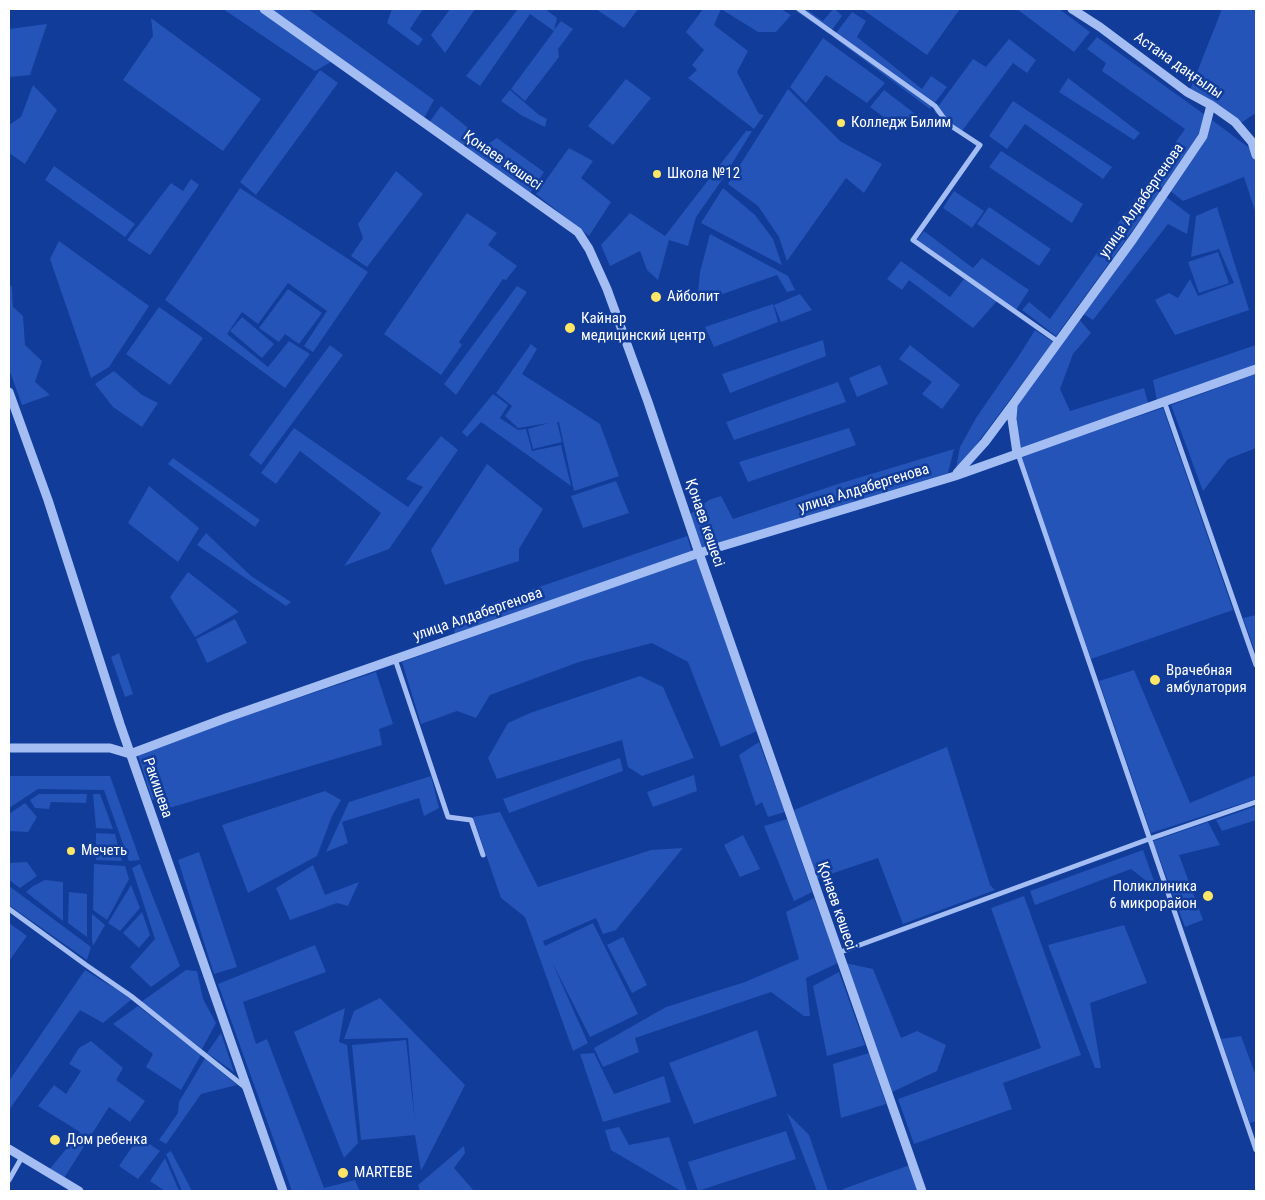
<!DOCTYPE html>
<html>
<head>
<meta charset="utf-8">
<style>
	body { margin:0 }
	#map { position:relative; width:1265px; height:1200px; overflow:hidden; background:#113c99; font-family:"Roboto Condensed",sans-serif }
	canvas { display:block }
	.frame { position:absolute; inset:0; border:10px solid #fff; pointer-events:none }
</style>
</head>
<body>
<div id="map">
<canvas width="1265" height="1200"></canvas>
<div class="frame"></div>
</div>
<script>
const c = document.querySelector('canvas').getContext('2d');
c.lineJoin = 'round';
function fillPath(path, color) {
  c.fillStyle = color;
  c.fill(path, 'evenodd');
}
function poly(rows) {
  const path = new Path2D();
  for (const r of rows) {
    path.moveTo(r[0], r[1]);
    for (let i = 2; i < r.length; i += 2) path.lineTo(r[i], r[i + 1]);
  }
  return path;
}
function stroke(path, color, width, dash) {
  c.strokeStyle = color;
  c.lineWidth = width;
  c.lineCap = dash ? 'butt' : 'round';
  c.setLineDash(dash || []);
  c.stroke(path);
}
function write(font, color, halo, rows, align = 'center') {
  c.font = font + ' "Roboto Condensed",sans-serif';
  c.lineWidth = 5;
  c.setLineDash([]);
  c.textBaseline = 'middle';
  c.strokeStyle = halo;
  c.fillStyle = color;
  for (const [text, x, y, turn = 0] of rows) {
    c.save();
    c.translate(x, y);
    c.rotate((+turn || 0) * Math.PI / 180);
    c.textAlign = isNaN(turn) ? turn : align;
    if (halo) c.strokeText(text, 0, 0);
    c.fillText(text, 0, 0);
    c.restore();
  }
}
fillPath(poly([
	[223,9,257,9,331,62,315,71],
	[270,9,308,9,434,100,424,118],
	[392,9,423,9,410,29,423,39,418,46,387,23],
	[450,9,475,9,445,53,431,35],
	[518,9,545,9,557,18,554,30,561,21,573,29,558,49,559,57,525,101,511,89,554,31,530,14,480,86,466,76],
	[596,9,638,9,624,28],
	[703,9,781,9,791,15,776,32,758,32,721,9,714,25,748,51,737,72,759,114,764,115,754,129,688,78,697,70,692,65,704,50,686,32],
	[793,9,806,9,823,21,833,9,835,9,842,16,829,34],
	[862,9,960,9,927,55],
	[1017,9,1059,9,1090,32,1074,52],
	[1222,9,1256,9,1256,113,1236,126,1190,90],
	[852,12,866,21,857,37,922,89,931,76,947,87,930,109,833,37],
	[151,18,261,99,223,151,123,80,153,36],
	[47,24,30,75,9,77,9,29],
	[1097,37,1205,115,1202,135,1056,336,1022,310,1029,302,1050,319,1185,129,1102,71,1106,63,1087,49],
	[823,38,885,83,867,103,826,75,806,103,790,87],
	[1009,39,1036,60,1027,73,1013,63,962,131,934,112,973,59,986,67],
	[320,70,338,83,256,195,240,182],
	[1068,78,1140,133,1134,140,1059,92],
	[626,79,651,98,613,145,588,126],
	[33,85,57,110,25,164,9,153,9,125,21,117],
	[788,89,840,141,882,164,864,193,846,178,787,261,779,237,758,206,728,184],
	[510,90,539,115,547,119,545,127,521,115,501,101],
	[884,90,914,113,901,130,870,107],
	[1013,101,1112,167,1103,179,1025,124,1007,149,989,136],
	[441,106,488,144,497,138,544,172,529,195,428,124],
	[1212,120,1252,150,1256,162,1256,214,1244,177,1183,201,1169,190,1207,138],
	[746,131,752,131,722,180,696,217,688,246,669,240,658,280,647,270,640,251,610,266,601,245,630,213,665,236],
	[569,148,593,161,581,178,611,202,589,236,536,194],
	[1001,151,1083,204,1072,223,989,167],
	[54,166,135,224,125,237,45,180],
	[396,171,423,194,367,267,351,256,363,238,358,224],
	[191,179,199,185,150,255,127,240,171,183,183,191],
	[240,188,368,272,313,352,304,346,327,311,288,283,258,324,242,312,227,334,268,367,289,341,310,354,285,388,165,300],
	[723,188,755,215,773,239,782,265,701,223],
	[954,191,984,211,972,228,943,208],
	[1165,196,1190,215,1187,234,1168,224,1093,320,1080,312],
	[989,207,1051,249,1039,266,977,224],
	[1217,207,1249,310,1175,335,1155,300,1169,293,1178,298,1190,279,1198,296,1234,283,1219,249,1191,257,1196,216],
	[467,213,497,233,488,245,517,266,506,280,503,279,459,342,462,345,441,375,384,334],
	[924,231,973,268,982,258,1029,290,1016,310,917,240],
	[710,234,788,276,795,290,787,292,777,275,697,303,700,272],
	[59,241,149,306,109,367,91,378,50,259],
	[1218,252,1229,283,1199,293,1188,262],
	[901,261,950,297,964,279,997,301,973,328,909,280,902,290,887,279],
	[9,284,12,287,13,307,23,316,25,345,42,361,35,382,50,395,22,405,9,369],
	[517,286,527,292,456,395,444,384],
	[288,289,322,313,299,344,285,334,279,342,259,328],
	[800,294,812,310,781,322,774,305],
	[773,304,778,322,714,347,705,327],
	[159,307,203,338,170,385,126,354],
	[242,317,274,344,262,358,230,331],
	[1078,318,1091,333,1073,354,1060,389,1070,411,1144,388,1148,403,1019,450,1016,405],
	[1035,330,1053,342,955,473,960,447,976,418,1020,354],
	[823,340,826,356,730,393,722,374],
	[531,344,537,349,522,374,600,424,619,476,574,491,559,422,557,422,562,442,533,449,528,429,549,423,518,428,505,416,512,406,496,393],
	[330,345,343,355,261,465,249,455],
	[910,345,960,385,942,409,922,394,932,382,899,359],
	[1256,345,1256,366,1157,401,1153,380],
	[880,365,888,384,857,397,849,378],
	[114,371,142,395,158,403,142,427,113,407,95,384],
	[1256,374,1256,448,1228,459,1203,491,1171,405],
	[838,382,846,402,734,440,726,422],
	[493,394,508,405,500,418,518,430,526,429,532,451,561,445,571,486,481,422,467,437,462,432],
	[1163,408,1233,610,1091,659,1021,456],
	[294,428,408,507,423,487,406,479,441,436,458,450,389,549,344,566,381,513,300,451,276,484,261,473],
	[849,428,856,445,748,482,739,462],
	[954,449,948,473,853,504,702,548,689,515,709,500,721,496,733,519,838,484],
	[173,458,260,520,255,527,168,464],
	[487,464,543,509,519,549,519,561,445,585,431,550],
	[616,481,629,513,583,528,571,496],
	[149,486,199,528,178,562,128,523],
	[206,533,251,576,291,602,286,606,197,545],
	[687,536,692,552,455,635,452,617],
	[696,558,757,731,721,747,688,662,652,643,579,662,490,695,476,718,457,711,421,724,402,662],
	[188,572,239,612,195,637,170,597],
	[1256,615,1256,654,1243,618],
	[235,619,247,643,207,663,196,639],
	[119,653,133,694,125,697,111,657],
	[1134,670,1190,803,1256,775,1256,799,1151,833,1099,681],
	[376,672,393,724,379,729,382,745,169,808,165,796,152,800,137,752],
	[640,676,663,687,694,758,642,776,628,767,622,740,497,779,488,758,508,723,530,713],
	[759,742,785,812,768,817,762,802,756,806,739,755],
	[947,747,990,885,995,890,903,924,878,858,816,879,794,810],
	[620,758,623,771,509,813,503,799],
	[694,775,697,791,653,807,647,792],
	[9,776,110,776,140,860,129,861,104,790,38,789,9,808],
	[431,776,439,808,424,816,419,798,342,822,348,843,326,852,349,802],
	[325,791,341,800,332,816,317,856,248,893,222,825],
	[39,794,87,794,86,803,51,802,49,809,35,808,30,800],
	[93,794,100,794,113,829,96,828],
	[25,803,37,817,28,832,9,831,9,814],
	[1256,806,1256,820,1222,831,1216,820],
	[500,812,538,887,651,850,683,848,616,930,603,934,596,918,543,941,545,946,593,923,638,1014,590,1037,552,962,588,1043,573,1051,525,917,501,898,473,817],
	[787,819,812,892,794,901,764,826],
	[1208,822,1220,845,1179,855,1203,920,1185,927,1153,841],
	[96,833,115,834,122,861,96,860],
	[743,835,760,869,740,877,724,845],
	[1143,850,1157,889,1131,869,1035,905,1030,891],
	[199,852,237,967,214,974,178,860],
	[27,862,37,876,20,888,9,880,9,863],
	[94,864,125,866,129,879,107,920,93,910],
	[140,864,180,966,151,987,130,967,155,939,132,868],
	[313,865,325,895,359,882,348,906,337,903,290,920,276,888],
	[45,880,63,882,63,921,26,892,33,886],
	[131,885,140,908,120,931,108,923],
	[9,886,91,947,87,960,9,905],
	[69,892,87,894,87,937,68,923],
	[1024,896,1081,1055,1003,1083,1012,1109,914,1144,898,1099,1041,1048,991,908],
	[814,898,838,963,806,978,810,1016,804,1016,771,992,635,1038,639,1052,603,1067,594,1048,666,1007,745,982,799,959,786,912],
	[142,912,150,935,139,948,123,933],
	[92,914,105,925,93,946,92,940],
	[9,923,27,936,9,961],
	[1124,925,1147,983,1090,1003,1101,1068,1095,1068,1048,945],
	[623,937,647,985,632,993,607,945],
	[315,945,326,972,243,1002,256,1044,267,1039,324,1188,355,1180,359,1190,356,1191,292,1191,218,984],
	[845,963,873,969,901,1038,917,1031,946,1045,937,1071,890,1093],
	[85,970,132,999,103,1023,80,1010,9,1110,9,1081],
	[186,970,197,971,203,999,216,1023,202,1049,141,1002],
	[839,972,865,1045,827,1056,813,986],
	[380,998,465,1085,421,1171,415,1135,361,1140,352,1045,406,1040,415,1122,408,1038,344,1039,354,1011],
	[138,1006,201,1055,181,1090,146,1067,153,1054,113,1024],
	[345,1008,339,1042,347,1045,358,1143,344,1158,294,1032],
	[757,1030,777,1096,694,1124,669,1063],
	[221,1033,234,1072,207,1053],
	[1241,1036,1256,1076,1256,1121,1250,1123,1221,1039],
	[91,1041,123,1068,116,1080,145,1101,130,1122,109,1107,64,1178,49,1170,80,1132,38,1106,54,1085,66,1094,81,1071,69,1064,79,1048],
	[594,1053,614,1094,664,1076,671,1102,603,1122,580,1054],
	[869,1053,886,1104,841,1118,833,1064],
	[205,1058,237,1085,201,1094,166,1144,159,1140,178,1113,179,1102],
	[787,1113,809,1135,828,1191,817,1191],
	[619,1127,629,1145,669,1137,687,1191,681,1191,611,1150,605,1130],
	[786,1131,796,1159,698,1191,688,1162],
	[139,1137,160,1151,138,1179,119,1166],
	[464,1146,465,1153,454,1168,474,1191,420,1191,418,1185],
	[171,1151,192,1191,182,1191,166,1154],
	[165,1158,179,1191,165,1191,150,1181],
	[910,1165,919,1191,844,1191,843,1189]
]), '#2454b8');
stroke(poly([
	[799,9,935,106,948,124,980,145,913,240,1057,341],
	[1164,401,1256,665],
	[1018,454,1256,1150],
	[395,659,448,817,471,820,483,855],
	[9,909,86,965,131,996,246,1088],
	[838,953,1149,839,1256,802],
	[9,1180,22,1157]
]), '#a4bef4', 5);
stroke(poly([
	[264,9,578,232,589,249,607,289,648,402,699,553,922,1191],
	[1072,9,1100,27,1187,92,1211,105,1235,122,1252,142,1256,155],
	[9,392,48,500,120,724,283,1191],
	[1013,406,1012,419,1017,453],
	[957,473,985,442,1014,403,1133,239,1178,173,1203,136,1211,105],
	[9,748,110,748,130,754,226,718,699,553,955,476,1256,369],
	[9,1149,79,1191]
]), '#a4bef4', 9);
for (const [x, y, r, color] of [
	[841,123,5,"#ffe666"],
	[657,174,5,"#ffe666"],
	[656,297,6,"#ffe666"],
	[570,328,6,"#ffe666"],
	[1155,680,6,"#ffe666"],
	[71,851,5,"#ffe666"],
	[1208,896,6,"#ffe666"],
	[55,1140,6,"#ffe666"],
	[343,1173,6,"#ffe666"]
]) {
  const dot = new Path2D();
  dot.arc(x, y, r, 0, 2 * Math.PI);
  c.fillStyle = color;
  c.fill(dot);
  stroke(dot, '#113c99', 2);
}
write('15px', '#fff', '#113c99', [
	["Астана даңғылы",1178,66,35],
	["Қонаев көшесі",502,161,35],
	["улица Алдабергенова",1142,201,-55],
	["улица Алдабергенова",864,489,-17],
	["Қонаев көшесі",704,523,71],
	["улица Алдабергенова",478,615,-19],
	["Ракишева",157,788,71],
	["Қонаев көшесі",836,906,71]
]);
write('15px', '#fff', '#113c99', [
	["Колледж Билим",851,123],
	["Школа №12",667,174],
	["Айболит",667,297],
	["Кайнар",581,319],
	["медицинский центр",581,336],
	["Врачебная",1166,671],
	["амбулатория",1166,688],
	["Мечеть",81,851],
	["Поликлиника",1197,887,"right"],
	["6 микрорайон",1197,904,"right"],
	["Дом ребенка",66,1140],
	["MARTEBE",354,1173]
], 'left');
</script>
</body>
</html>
